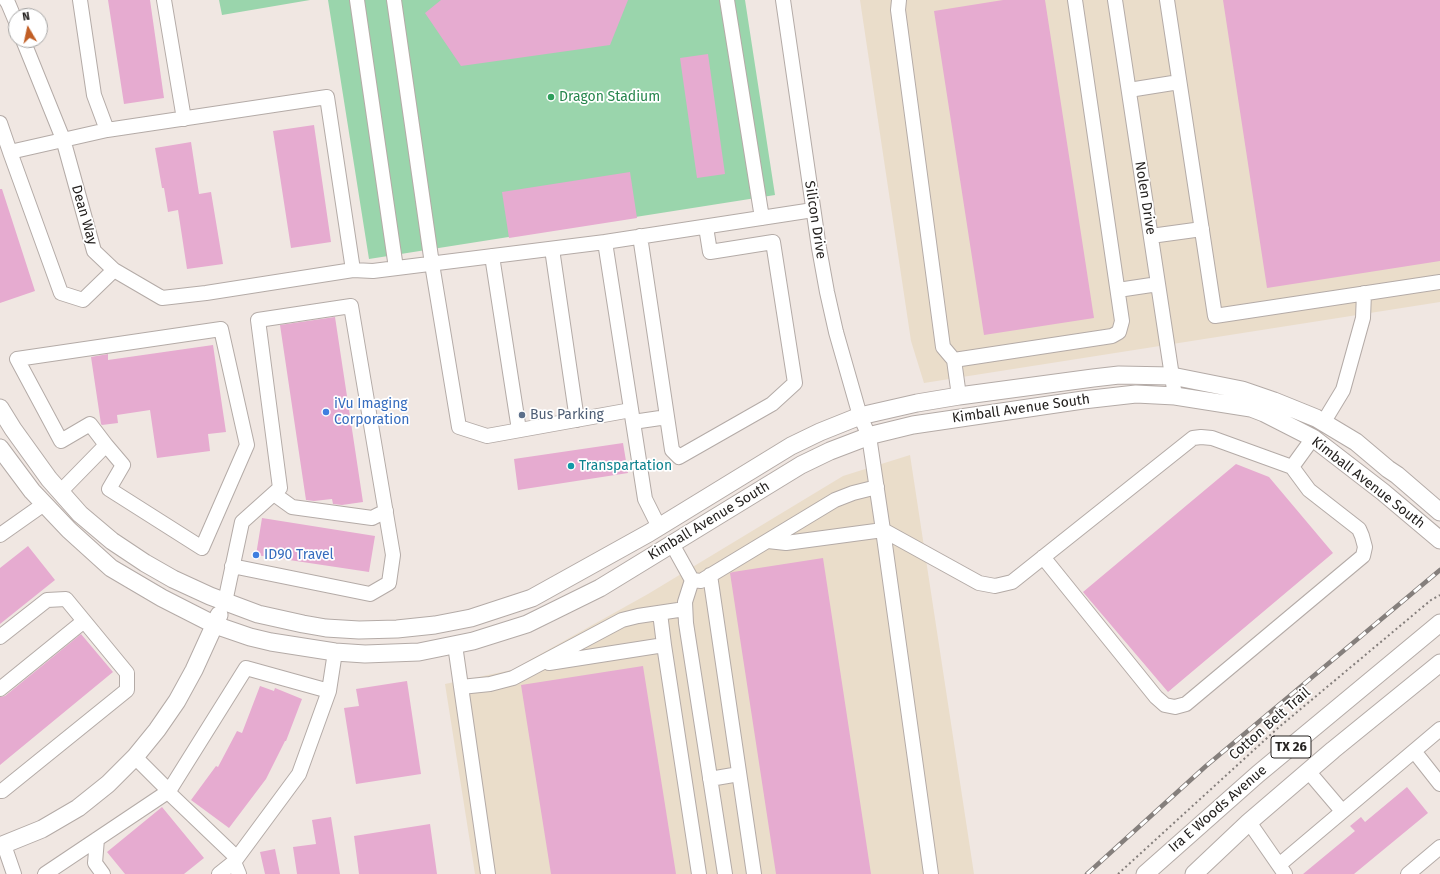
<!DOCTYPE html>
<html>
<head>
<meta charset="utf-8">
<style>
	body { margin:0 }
	#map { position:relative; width:1440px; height:874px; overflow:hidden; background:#f0e7e2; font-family:"Fira Sans",sans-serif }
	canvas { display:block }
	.north { position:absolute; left:8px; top:8px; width:40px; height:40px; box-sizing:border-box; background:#fff; border:1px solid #a7a6a5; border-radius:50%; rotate:351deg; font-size:11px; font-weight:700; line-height:16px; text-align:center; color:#24211f }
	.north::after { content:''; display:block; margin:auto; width:14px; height:18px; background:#c15e25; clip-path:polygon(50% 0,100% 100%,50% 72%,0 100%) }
</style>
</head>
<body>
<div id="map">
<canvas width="1440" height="874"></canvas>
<div class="north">N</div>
</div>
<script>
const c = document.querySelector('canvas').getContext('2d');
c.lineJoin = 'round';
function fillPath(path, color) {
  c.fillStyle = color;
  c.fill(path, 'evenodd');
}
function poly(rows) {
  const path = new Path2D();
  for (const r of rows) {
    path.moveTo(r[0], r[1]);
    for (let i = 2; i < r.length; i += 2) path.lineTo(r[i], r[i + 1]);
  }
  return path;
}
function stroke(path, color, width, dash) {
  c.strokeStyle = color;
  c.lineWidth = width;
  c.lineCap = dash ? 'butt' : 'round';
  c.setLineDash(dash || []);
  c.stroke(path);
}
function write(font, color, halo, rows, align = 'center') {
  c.font = font + ' "Fira Sans",sans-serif';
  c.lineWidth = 3.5;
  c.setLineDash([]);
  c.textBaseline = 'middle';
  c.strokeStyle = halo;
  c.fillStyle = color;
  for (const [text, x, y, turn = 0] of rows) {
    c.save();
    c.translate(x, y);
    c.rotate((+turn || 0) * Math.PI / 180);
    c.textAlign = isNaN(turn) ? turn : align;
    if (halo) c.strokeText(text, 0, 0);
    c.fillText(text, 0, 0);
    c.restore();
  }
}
fillPath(poly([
	[860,0,1440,0,1440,302,924,383,911,341],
	[910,455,974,874,475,874,445,684,512,670,648,594,843,476]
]), '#eaddca');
fillPath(poly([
	[219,0,310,0,222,15],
	[328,0,745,0,775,195,369,259]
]), '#9ad5ac');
fillPath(poly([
	[108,0,150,0,164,98,124,104],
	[441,0,628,0,610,45,461,66,425,13],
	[1003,0,1045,0,1094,318,984,335,934,11],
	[1223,0,1440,0,1440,261,1267,288],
	[708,54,725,174,697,178,680,58],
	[314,125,331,242,291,248,273,131],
	[191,142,199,194,211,192,223,264,187,269,178,210,168,212,164,188,162,188,155,148],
	[630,172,637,218,509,238,502,192],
	[0,189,2,189,35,291,0,303],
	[335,317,363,502,342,505,333,504,332,499,314,501,306,500,280,325],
	[213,345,226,432,208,434,210,451,157,458,150,410,117,415,118,423,102,425,101,424,91,357,108,354,108,360],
	[623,443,628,473,518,490,514,459],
	[1236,464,1269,477,1333,553,1168,692,1083,592],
	[262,518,375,536,369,572,256,555],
	[28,546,55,580,0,624,0,568],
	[823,558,871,874,776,874,730,573,733,572],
	[81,634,113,672,0,765,0,697,5,696],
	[643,666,676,874,551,874,521,685],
	[407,681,421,774,356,784,344,708,359,706,356,689],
	[260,686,274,691,275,688,302,699,286,741,285,741,266,779,229,828,191,800,216,766,218,767,237,731,242,733],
	[1407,787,1428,813,1354,874,1303,874,1355,831,1350,826,1361,817,1365,822],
	[162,807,204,858,184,874,125,874,107,852],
	[331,817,340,874,297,874,293,847,316,844,312,820],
	[430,824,437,874,359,874,354,836],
	[275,849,280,874,265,874,260,852]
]), '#e6abd0');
const minor = poly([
	[6,0,8,3,16,22],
	[164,0,184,119],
	[357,0,396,268],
	[394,0,432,264,459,427,487,436,631,410],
	[727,0,762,218],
	[783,0,819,248,827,292,836,332,860,416,869,436,883,530,979,583,995,586,1012,582,1193,438,1201,437,1212,438,1292,467,1313,438],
	[899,0,898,10,943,347,954,360,959,396],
	[1115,0,1175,396],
	[1167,0,1215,316,1440,282],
	[23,40,63,139,94,251,114,270,162,298,206,293,353,270,327,97,107,130],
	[1129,90,1179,82],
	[0,123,10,152,107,130,94,95,80,0],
	[10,152,61,293,83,300,114,270],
	[640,236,672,450,679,457,772,404,795,383,773,242,710,252,706,227],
	[1151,236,1202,229],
	[552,249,577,420],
	[492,256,519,430],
	[353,270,373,271,605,242],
	[1118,290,1158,284],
	[954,360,1112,336,1119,332,1122,321,1075,0],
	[633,422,667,417],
	[1323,423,1343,390,1363,318,1364,293],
	[60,492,106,445,90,424,61,441,17,359,221,329,247,445,202,548,109,489,123,465,106,445],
	[274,494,292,507,372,518,386,511],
	[659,527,645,499,605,242,813,210],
	[0,535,44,504],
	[768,541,786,543,883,530,931,874],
	[672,544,692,580,701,581,835,500,853,493,877,487],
	[1043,557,1156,697,1165,705,1175,707,1186,704,1363,556,1365,547,1362,536,1359,529,1309,490,1292,467],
	[710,575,754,874],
	[692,580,685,602,686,623,725,874],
	[225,602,242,522,280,488,258,320,351,306,393,555,389,583,370,594,232,566],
	[0,637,47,600,66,599,127,673,127,690,2,791,0,791],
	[455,645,488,874],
	[664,645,699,874],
	[549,663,664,645,660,613],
	[461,687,490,684,513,678,622,620,638,616,685,609],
	[0,689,84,621],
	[1414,751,1440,784],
	[1308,771,1342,811],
	[710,779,739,774],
	[169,791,246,668,329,691],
	[168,792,237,858],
	[1249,822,1285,874],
	[97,839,95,863,103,874],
	[4,845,14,874],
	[1279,865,1440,729],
	[45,874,169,791,135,757],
	[219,874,234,862],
	[239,874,234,862,299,774,329,691,335,652],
	[1408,874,1440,847]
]);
const major = poly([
	[0,408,13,429,49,479,80,514,112,541,145,563,173,579,210,596,258,614,303,624,326,628,359,630,397,629,435,625,471,618,532,598,649,533,791,446,820,432,860,416,917,403,959,396,1093,378,1119,375,1172,376,1242,390,1274,401,1316,418,1356,442,1388,469,1397,475,1440,512],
	[0,448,32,491,69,530,111,568,162,598,215,625,250,637,271,642,335,652,365,654,419,652,473,641,527,624,600,588,801,465,830,451,872,435,913,425,1083,400,1136,394,1175,396,1251,408,1264,413,1313,438,1383,492,1440,540],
	[0,846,42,829,78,808,108,784,135,757,157,730,177,701,194,670,219,615],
	[1145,874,1258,774,1440,623],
	[1194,874,1249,822,1333,750,1440,663]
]);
stroke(minor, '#b4aba7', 16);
stroke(major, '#b4aba7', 19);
stroke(poly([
	[1118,874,1278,728,1431,600,1440,595]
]), '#847e7b', 2, [2, 3]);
stroke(minor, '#fff', 14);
stroke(major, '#fff', 17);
const rail = poly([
	[1087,874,1206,766,1440,570]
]);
stroke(rail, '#857f7c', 4.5);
stroke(rail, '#fff', 3, [9]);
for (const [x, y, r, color] of [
	[551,97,4,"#2e9e5b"],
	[326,412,4,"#3f7fe0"],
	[522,415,4,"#5c6f8a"],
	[571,466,4,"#0f9aa8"],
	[256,555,4,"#3f7fe0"]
]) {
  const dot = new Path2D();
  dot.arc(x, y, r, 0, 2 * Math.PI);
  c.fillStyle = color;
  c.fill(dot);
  stroke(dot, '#fff', 1.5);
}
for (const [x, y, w] of [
	[1291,747,40]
]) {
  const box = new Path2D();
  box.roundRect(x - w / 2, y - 11, w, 22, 3);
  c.fillStyle = '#fff';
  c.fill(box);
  stroke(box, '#24211f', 1);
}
write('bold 13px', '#24211f', null, [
	["TX 26",1291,747]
]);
write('14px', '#27864d', '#fff', [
	["Dragon Stadium",559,97]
], 'left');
write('14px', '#24211f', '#fff', [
	["Nolen Drive",1145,198,81],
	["Dean Way",84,215,74],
	["Silicon Drive",815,220,81],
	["Kimball Avenue South",1021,409,-8],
	["Kimball Avenue South",1368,483,38],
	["Kimball Avenue South",709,521,-31],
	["Cotton Belt Trail",1270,724,-41],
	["Ira E Woods Avenue",1218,809,-41]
]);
write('14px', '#366cbe', '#fff', [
	["iVu Imaging",334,404],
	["Corporation",334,420],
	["ID90 Travel",264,555]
], 'left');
write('14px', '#4e5e75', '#fff', [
	["Bus Parking",530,415]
], 'left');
write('14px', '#0d838f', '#fff', [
	["Transpartation",579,466]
], 'left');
</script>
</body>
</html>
